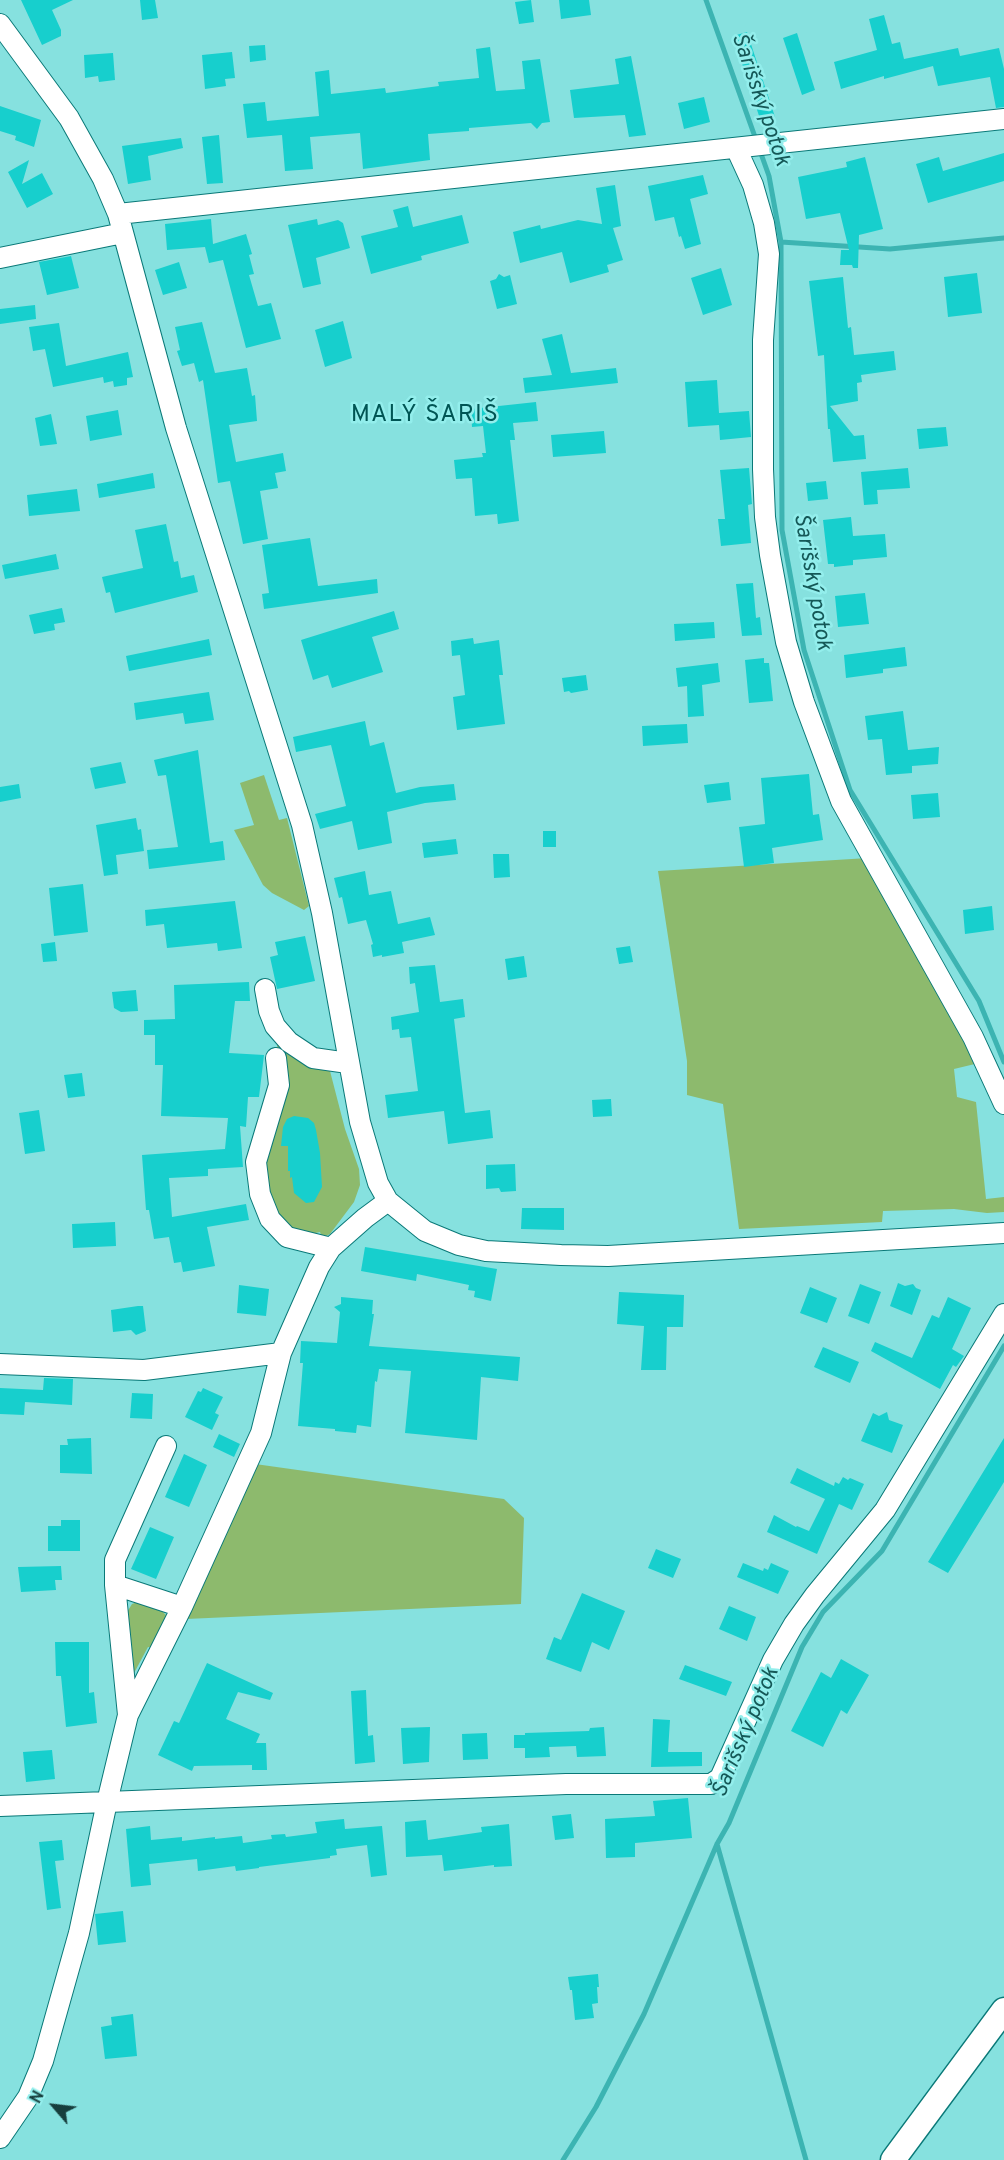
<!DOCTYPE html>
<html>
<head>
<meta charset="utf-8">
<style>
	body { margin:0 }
	#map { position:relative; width:1004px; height:2160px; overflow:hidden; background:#86e1df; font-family:Overpass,sans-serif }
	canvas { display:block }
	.north { position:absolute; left:24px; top:2076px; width:60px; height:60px; -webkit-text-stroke:4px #93eeec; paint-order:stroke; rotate:298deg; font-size:16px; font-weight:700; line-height:24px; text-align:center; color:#173e3d }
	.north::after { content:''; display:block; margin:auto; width:21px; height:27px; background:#173e3d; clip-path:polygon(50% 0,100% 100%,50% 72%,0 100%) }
</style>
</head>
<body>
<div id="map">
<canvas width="1004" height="2160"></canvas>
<div class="north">N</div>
</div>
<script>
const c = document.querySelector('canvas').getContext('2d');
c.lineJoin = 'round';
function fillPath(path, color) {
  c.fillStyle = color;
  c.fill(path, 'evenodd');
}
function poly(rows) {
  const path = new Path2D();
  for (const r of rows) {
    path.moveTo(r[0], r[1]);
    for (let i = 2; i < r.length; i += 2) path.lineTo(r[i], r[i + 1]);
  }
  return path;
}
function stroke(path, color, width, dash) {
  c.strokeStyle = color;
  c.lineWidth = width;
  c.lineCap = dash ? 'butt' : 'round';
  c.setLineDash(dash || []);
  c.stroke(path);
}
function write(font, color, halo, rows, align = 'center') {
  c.font = font + ' Overpass,sans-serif';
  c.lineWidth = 5;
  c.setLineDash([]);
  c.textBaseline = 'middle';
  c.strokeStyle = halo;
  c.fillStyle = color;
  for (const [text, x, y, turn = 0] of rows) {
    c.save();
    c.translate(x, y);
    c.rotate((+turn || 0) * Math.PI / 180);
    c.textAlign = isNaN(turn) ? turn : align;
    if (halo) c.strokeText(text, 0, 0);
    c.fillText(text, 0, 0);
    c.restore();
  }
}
fillPath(poly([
	[264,775,279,820,287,818,309,906,304,910,272,893,263,885,234,830,254,825,240,783],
	[868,858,979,1063,954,1069,957,1097,976,1102,986,1199,1004,1197,1004,1212,987,1213,954,1209,883,1211,882,1222,739,1229,723,1104,687,1095,687,1061,658,871],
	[277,1036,301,1057,330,1071,345,1129,359,1169,360,1185,354,1202,330,1234,322,1238,320,1232,307,1235,297,1233,282,1222,271,1199,265,1173,266,1156,287,1087,277,1046],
	[248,1463,504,1499,524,1518,521,1604,186,1619],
	[140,1601,161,1610,166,1615,168,1626,158,1649,148,1647,133,1675,124,1617,132,1604]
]), '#8dba6d');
stroke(poly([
	[706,0,769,176,781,242,782,530,804,650,850,790,979,1001,1004,1062],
	[781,242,890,249,1004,238],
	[717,1844,806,2160],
	[563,2160,596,2107,644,2014,717,1844,729,1823,802,1647,823,1612,882,1551,1004,1346]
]), '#3cb4b2', 5);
fillPath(poly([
	[21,0,73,0,52,10,61,30,61,36,42,45],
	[140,0,155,0,158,18,142,20],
	[531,0,534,22,519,24,515,2],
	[559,0,589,0,591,15,561,19],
	[884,15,892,44,900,42,904,59,958,48,960,56,999,48,1004,69,1004,107,996,108,990,77,938,86,933,66,884,79,884,76,841,89,834,62,877,50,869,19],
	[747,32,775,117,761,122,733,36],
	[797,33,815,90,802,95,783,38],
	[265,45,266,60,250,62,249,46],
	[490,47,496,91,525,89,522,61,540,59,550,122,542,123,537,129,531,123,469,128,469,131,428,134,430,160,363,169,360,133,310,137,313,169,285,171,282,135,247,138,243,104,265,102,267,121,319,116,315,72,329,70,331,94,385,88,386,93,439,86,438,82,479,78,476,49],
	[232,52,235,78,225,79,226,86,205,89,202,55],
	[113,53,115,80,99,82,98,76,85,78,84,55],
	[631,56,646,135,629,137,625,115,574,118,570,90,619,84,615,59],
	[704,97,710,122,684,129,678,103],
	[0,106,41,120,34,147,15,140,16,136,0,131],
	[219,135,223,183,207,184,202,137],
	[181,138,183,148,148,156,151,180,128,184,122,146],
	[1004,153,1004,181,928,203,916,164,939,157,943,171],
	[865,157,883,229,859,235,858,268,853,268,852,265,840,265,841,250,849,250,840,213,806,219,798,177,847,167,846,162],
	[29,160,22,184,42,173,53,194,27,208,8,172],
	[703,175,708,194,690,199,701,244,685,249,681,236,679,237,674,217,655,221,648,186],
	[615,185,621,226,613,228,623,260,607,265,609,272,570,283,562,252,520,263,513,232,540,225,541,229,578,220,602,224,596,188],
	[408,206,413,227,462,215,469,243,421,256,422,260,371,274,361,236,398,227,393,210],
	[211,219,213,244,246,234,252,254,249,255,254,274,249,275,258,306,271,303,281,339,246,348,223,260,209,263,205,247,167,250,165,224],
	[317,219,318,225,338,220,343,223,350,248,316,258,321,284,303,288,288,225],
	[71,256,79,288,47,295,39,262],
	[179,262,187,288,163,295,155,270],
	[721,268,732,305,703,315,691,278],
	[977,273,982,313,948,317,944,277],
	[499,274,504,277,510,275,517,304,497,309,490,281,496,279],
	[843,277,848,328,851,327,854,355,894,351,896,370,861,375,862,382,857,383,858,401,830,406,854,436,864,435,866,459,833,462,830,429,828,429,824,355,818,356,809,281],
	[35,305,36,319,0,324,0,309],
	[343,321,352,358,325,367,315,330],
	[202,322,215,373,247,368,252,396,255,395,257,421,229,425,236,462,283,453,286,471,275,473,278,488,260,491,268,539,243,544,230,481,218,483,203,380,199,382,194,363,182,366,177,351,180,350,175,327],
	[59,323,66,366,128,352,133,377,127,378,127,385,114,387,113,381,104,383,103,377,53,387,45,349,33,351,29,327],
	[562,334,571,373,616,368,618,383,525,393,523,378,552,375,542,339],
	[717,380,719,413,749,411,751,437,720,440,719,425,688,427,685,382],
	[536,402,538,421,513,423,515,440,510,440,519,521,498,524,497,514,475,516,472,478,456,479,454,460,483,457,482,453,486,453,483,426,472,427,471,409],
	[118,410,122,435,90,441,86,416],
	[51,414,57,444,40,446,35,418],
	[946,427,948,446,919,449,917,429],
	[604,431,606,453,553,457,551,435],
	[749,468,752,504,748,505,751,543,721,546,718,519,725,519,720,470],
	[908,468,910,488,877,490,878,504,864,505,861,472],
	[153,473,155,488,99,498,97,484],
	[826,481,828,499,808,501,806,483],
	[77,489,80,511,29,516,27,495],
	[851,517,853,536,885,534,887,557,853,560,853,565,834,567,834,564,828,564,823,520],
	[166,524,174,562,178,561,181,578,194,575,198,592,115,613,110,592,106,593,102,577,143,568,135,530],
	[310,538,318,586,377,579,378,593,264,609,262,594,269,593,262,545],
	[56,554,59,569,5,579,2,565],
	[753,583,756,618,760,617,762,635,742,636,736,584],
	[865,593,869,624,838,627,835,596],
	[62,608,65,622,54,624,55,630,34,634,29,615],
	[394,611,399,629,372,637,383,672,332,688,328,675,313,680,301,640],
	[714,622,715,638,675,641,674,624],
	[473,638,474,644,499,640,503,675,499,675,505,724,457,730,453,697,465,695,460,655,452,656,451,641],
	[209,639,212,655,129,671,126,656],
	[905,647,907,666,883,669,883,673,846,678,844,655],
	[764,658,764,663,769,663,773,701,749,703,745,660],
	[718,663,720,682,702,685,704,716,688,717,687,686,678,687,676,668],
	[586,675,588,690,571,693,569,691,564,692,562,678],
	[209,692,214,720,185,724,183,713,136,720,134,703],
	[903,711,908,750,939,747,938,764,912,766,912,773,886,775,882,739,868,740,865,716],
	[365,721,370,746,384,742,396,793,420,787,454,784,456,800,425,803,387,812,392,843,358,850,352,821,320,829,315,814,346,806,331,745,296,752,293,737],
	[687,724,688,743,643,746,642,726],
	[198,750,210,843,223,841,225,860,149,869,147,850,178,847,166,775,158,776,154,760],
	[121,762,126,783,95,789,90,768],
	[809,774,813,815,819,814,823,840,772,848,774,863,744,867,739,827,765,824,761,778],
	[729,782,731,800,707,803,704,785],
	[19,784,21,798,0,802,0,787],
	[938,793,940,817,913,819,911,795],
	[136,818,138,830,141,829,144,851,116,855,118,874,104,876,96,825],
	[543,831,556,831,556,847,543,847],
	[456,839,458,854,424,858,422,843],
	[493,854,509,854,510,877,494,878],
	[365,871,369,895,391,891,398,924,430,917,435,935,402,942,404,953,382,957,382,955,373,957,371,945,373,944,366,920,348,924,342,897,339,898,334,878],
	[83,884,88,932,54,936,49,888],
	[235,901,242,948,218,951,217,943,167,948,164,924,146,926,145,910],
	[992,906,994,930,965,934,963,910],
	[305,936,315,981,277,989,270,957,278,955,275,942],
	[55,942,57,961,43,962,41,944],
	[630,946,633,962,619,964,616,948],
	[524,956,527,977,508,980,505,959],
	[435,965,440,1002,463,999,465,1017,454,1019,465,1113,490,1110,493,1138,448,1144,444,1111,388,1118,385,1095,418,1091,411,1037,400,1038,399,1029,392,1030,391,1017,419,1012,415,983,410,984,409,967],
	[249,982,250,1001,235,1001,229,1053,264,1055,259,1097,248,1097,246,1127,240,1126,243,1167,208,1169,208,1176,169,1178,172,1217,246,1204,249,1220,207,1227,215,1266,183,1272,181,1262,174,1263,169,1237,154,1239,149,1210,146,1210,142,1155,225,1149,228,1118,161,1116,163,1065,155,1065,155,1035,144,1035,144,1020,175,1019,174,985],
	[136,990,138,1011,121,1012,114,1008,112,992],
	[82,1073,85,1096,68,1098,64,1075],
	[611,1099,612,1116,593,1117,592,1100],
	[39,1110,45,1151,25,1154,19,1113],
	[294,1116,308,1118,314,1123,316,1130,320,1153,322,1187,314,1202,306,1203,294,1193,292,1177,290,1178,290,1171,288,1171,288,1146,281,1146,283,1127,287,1119],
	[515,1164,516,1191,501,1192,499,1188,486,1189,486,1165],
	[522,1208,564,1208,564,1230,521,1229],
	[115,1222,116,1246,73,1248,72,1224],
	[365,1247,497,1269,491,1301,474,1297,475,1291,468,1290,469,1285,417,1274,416,1281,361,1271],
	[898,1283,905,1286,913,1284,916,1288,921,1290,912,1315,890,1306],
	[860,1284,881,1292,869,1324,848,1316],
	[239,1285,269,1289,266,1316,237,1313],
	[810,1287,837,1298,827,1323,800,1313],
	[619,1292,684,1295,683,1327,667,1327,666,1370,641,1370,644,1326,617,1324],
	[341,1297,373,1300,372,1314,374,1314,369,1346,520,1357,518,1381,481,1377,477,1440,405,1433,411,1371,379,1369,377,1382,375,1381,371,1427,357,1425,356,1433,335,1431,335,1429,298,1426,303,1363,300,1363,301,1341,337,1343,340,1312,334,1307,341,1304],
	[948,1297,971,1308,952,1349,964,1356,956,1367,953,1365,940,1389,871,1351,875,1342,912,1358,932,1315,939,1318],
	[138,1306,143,1306,146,1331,136,1335,131,1330,113,1332,111,1310],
	[823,1347,859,1362,850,1383,814,1367],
	[44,1378,73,1379,72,1405,25,1402,24,1415,0,1414,0,1388,43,1390],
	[203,1388,223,1397,215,1413,219,1415,212,1430,185,1417,198,1391,201,1392],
	[132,1393,153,1394,152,1419,130,1418],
	[887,1412,889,1420,903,1425,892,1453,861,1441,873,1413,879,1416],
	[219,1434,240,1444,234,1457,213,1447],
	[91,1438,92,1474,60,1473,60,1445,68,1445,67,1439],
	[1004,1438,1004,1482,948,1573,928,1562],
	[184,1454,207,1465,189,1507,165,1497],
	[797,1468,834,1486,835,1482,839,1484,843,1477,848,1480,850,1478,864,1484,852,1510,839,1504,817,1554,767,1532,774,1515,796,1527,797,1526,809,1531,825,1499,790,1483],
	[61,1520,80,1520,80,1551,48,1551,48,1526,61,1526],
	[150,1527,174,1537,156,1579,131,1569],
	[656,1549,681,1559,673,1578,648,1568],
	[743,1563,763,1571,764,1568,768,1570,771,1563,789,1571,778,1594,737,1577],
	[61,1566,62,1580,55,1580,56,1590,21,1592,18,1567],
	[582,1593,625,1611,609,1650,592,1642,581,1672,546,1659,554,1637,561,1640],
	[729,1606,756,1617,747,1641,719,1629],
	[55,1642,89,1642,89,1693,94,1692,97,1723,66,1727,61,1676,56,1676],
	[841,1659,869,1675,847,1714,841,1710,823,1747,791,1731,821,1672,831,1678],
	[207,1663,273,1693,270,1700,238,1692,226,1719,260,1734,256,1743,266,1743,267,1770,252,1770,252,1765,194,1766,192,1771,158,1755,174,1721,179,1723],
	[685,1665,732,1682,726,1696,679,1679],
	[366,1690,368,1736,373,1735,375,1762,355,1764,351,1691],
	[653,1719,670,1720,668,1752,702,1752,702,1766,651,1767],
	[430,1727,429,1762,403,1764,401,1728],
	[604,1727,606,1756,577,1757,576,1746,549,1747,550,1757,525,1758,525,1748,514,1748,514,1735,525,1735,525,1733,589,1731,590,1728],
	[487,1733,488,1759,463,1760,462,1734],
	[52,1750,55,1779,26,1782,23,1752],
	[688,1798,692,1838,635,1843,635,1857,606,1858,605,1819,655,1816,653,1801],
	[571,1814,574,1838,555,1840,552,1816],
	[344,1819,345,1829,382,1826,387,1875,371,1877,367,1845,336,1849,337,1855,330,1856,330,1858,259,1867,259,1868,236,1871,235,1866,198,1871,197,1859,149,1864,151,1885,131,1887,126,1829,150,1826,151,1840,182,1837,182,1841,215,1837,215,1839,242,1836,243,1843,272,1839,271,1835,285,1834,286,1837,317,1833,315,1822],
	[426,1820,428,1840,482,1832,481,1827,509,1824,512,1866,494,1867,494,1865,444,1871,442,1855,406,1857,405,1822],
	[62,1840,64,1860,55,1861,61,1908,47,1910,39,1842],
	[123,1911,126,1942,98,1945,95,1914],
	[598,1974,599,1987,597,1987,598,2003,592,2004,594,2018,575,2020,572,1990,570,1990,568,1977],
	[133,2014,137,2056,105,2059,101,2027,112,2025,111,2017]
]), '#17cfcd');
const minor = poly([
	[0,24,69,118,103,179,118,214,176,428,302,825,322,913,360,1122,378,1183,388,1201,425,1231,459,1245,486,1251,561,1255,608,1256,1004,1233],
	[736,148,753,185,764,223,769,254,763,340,763,469,765,517,770,555,786,642,804,702,841,801,973,1037,1004,1104],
	[118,214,1004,119],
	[0,258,123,233],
	[265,989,269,1011,275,1026,289,1042,313,1058,348,1063],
	[276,1058,279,1085,256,1162,260,1194,270,1219,287,1237,331,1248],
	[388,1201,365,1218,331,1248,319,1267,281,1353,261,1433,182,1607,128,1715,107,1802,566,1784,711,1784,720,1778,773,1660,794,1624,815,1595,885,1510,1004,1314],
	[0,1364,144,1370,281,1353],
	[115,1585,182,1607],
	[128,1715,115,1585,115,1560,166,1446],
	[0,1806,107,1802,79,1933,43,2061,28,2097,0,2138]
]);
const major = poly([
	[893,2160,1004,2010]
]);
stroke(minor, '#0a7978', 22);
stroke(major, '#0a7978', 27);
stroke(minor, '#fff', 20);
stroke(major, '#fff', 24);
write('italic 22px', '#155857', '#93eeec', [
	["Šarišský potok",759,100,71],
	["Šarišský potok",811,582,80],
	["Šarišský potok",747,1733,-67]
]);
c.letterSpacing = '1.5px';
write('24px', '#005554', '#93eeec', [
	["MALÝ ŠARIŠ",425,416]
]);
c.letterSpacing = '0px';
</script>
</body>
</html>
